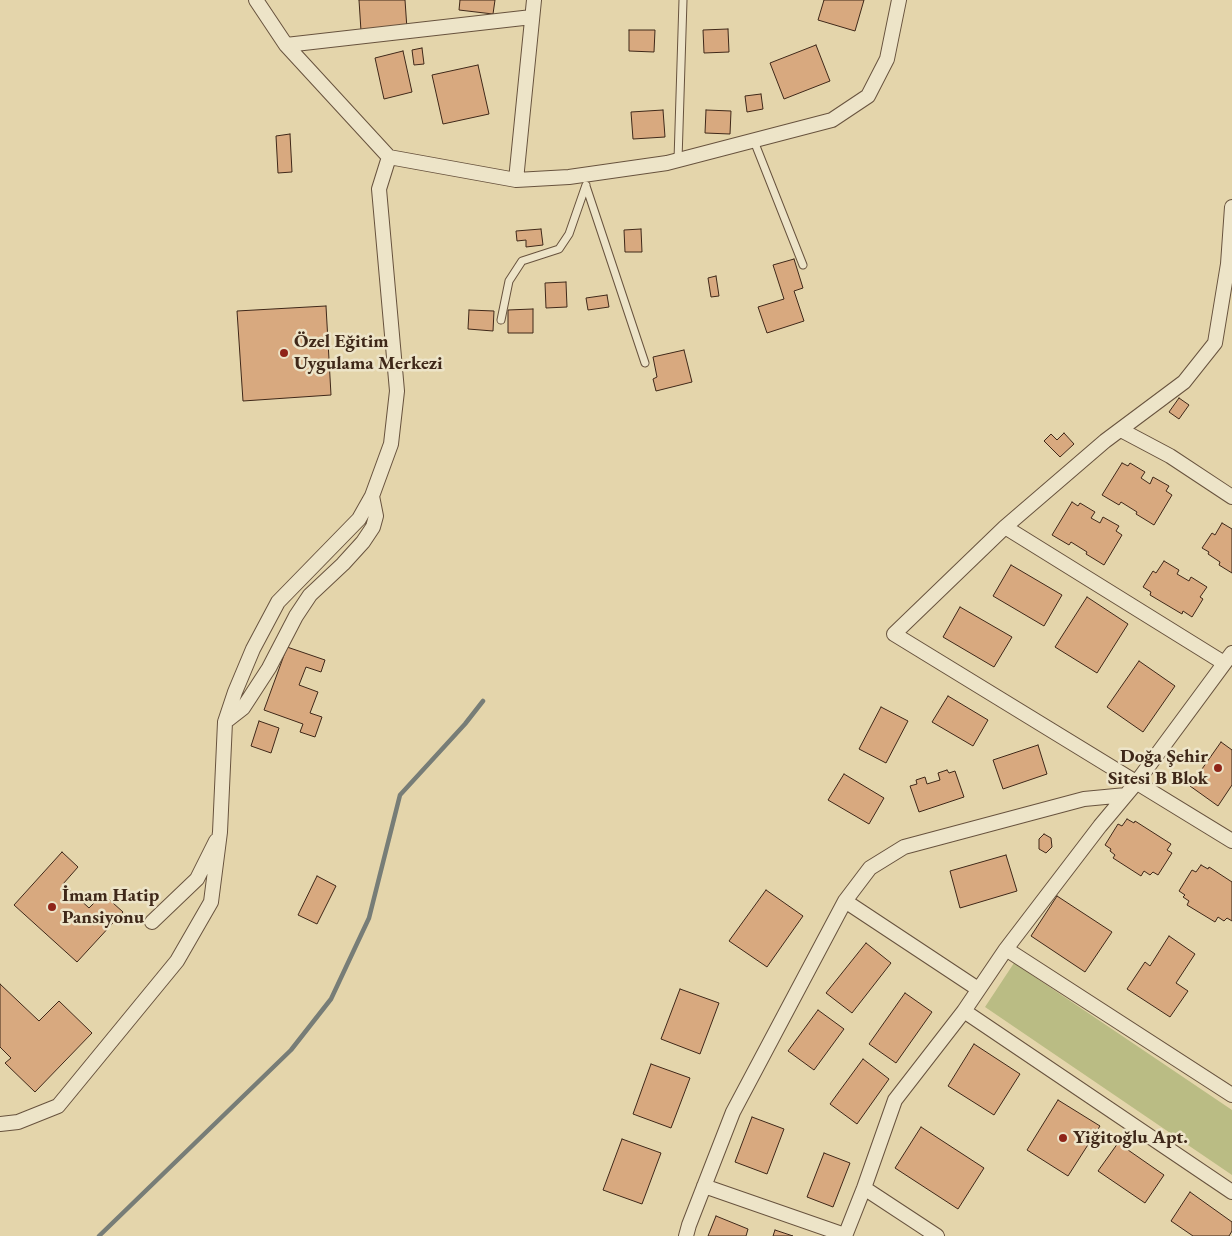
<!DOCTYPE html>
<html>
<head>
<meta charset="utf-8">
<style>
	body { margin:0 }
	canvas { display:block; background:#e4d5ab }
</style>
</head>
<body>
<canvas width="1232" height="1236"></canvas>
<script>
const c = document.querySelector('canvas').getContext('2d');
c.lineJoin = 'round';
function fillPath(path, color) {
  c.fillStyle = color;
  c.fill(path, 'evenodd');
}
function poly(rows) {
  const path = new Path2D();
  for (const r of rows) {
    path.moveTo(r[0], r[1]);
    for (let i = 2; i < r.length; i += 2) path.lineTo(r[i], r[i + 1]);
  }
  return path;
}
function stroke(path, color, width, dash) {
  c.strokeStyle = color;
  c.lineWidth = width;
  c.lineCap = dash ? 'butt' : 'round';
  c.setLineDash(dash || []);
  c.stroke(path);
}
function write(font, color, halo, rows, align = 'center') {
  c.font = font + ' "EB Garamond",serif';
  c.lineWidth = 5;
  c.setLineDash([]);
  c.textBaseline = 'middle';
  c.strokeStyle = halo;
  c.fillStyle = color;
  for (const [text, x, y, turn = 0] of rows) {
    c.save();
    c.translate(x, y);
    c.rotate((+turn || 0) * Math.PI / 180);
    c.textAlign = isNaN(turn) ? turn : align;
    if (halo) c.strokeText(text, 0, 0);
    c.fillText(text, 0, 0);
    c.restore();
  }
}
fillPath(poly([
	[1014,963,1232,1110,1232,1175,985,1007]
]), '#babc84');
stroke(poly([
	[99,1236,291,1050,331,999,369,918,400,795,465,724,483,701]
]), '#777d77', 4.5);
const building = poly([
	[359,0,405,0,407,29,361,31,359,0],
	[460,0,495,0,493,14,459,10,460,0],
	[824,0,864,0,855,31,818,20,824,0],
	[728,29,729,52,704,53,703,30,728,29],
	[629,30,655,30,654,52,629,51,629,30],
	[816,45,830,81,784,99,770,63,816,45],
	[422,48,424,64,414,65,412,50,422,48],
	[403,51,412,92,384,99,375,58,403,51],
	[478,65,489,114,443,124,432,75,478,65],
	[761,94,763,109,747,112,745,96,761,94],
	[663,110,665,137,633,139,631,112,663,110],
	[706,110,731,111,730,134,705,133,706,110],
	[290,134,292,172,278,173,276,136,290,134],
	[541,229,543,245,526,247,526,240,517,241,516,231,541,229],
	[641,229,642,252,625,252,624,230,641,229],
	[794,259,803,288,794,291,804,321,767,333,758,307,784,299,773,265,794,259],
	[716,276,719,296,711,297,708,278,716,276],
	[566,282,567,307,546,308,545,283,566,282],
	[607,295,609,307,588,310,586,298,607,295],
	[326,306,331,395,243,401,237,311,326,306],
	[533,309,533,333,508,333,508,310,533,309],
	[469,310,494,311,493,331,468,329,469,310],
	[684,350,692,382,656,391,653,379,657,377,653,357,684,350],
	[1179,398,1189,405,1179,419,1169,412,1179,398],
	[1064,433,1074,444,1060,457,1044,441,1051,434,1057,440,1064,433],
	[1122,463,1128,466,1130,463,1145,472,1141,478,1150,484,1153,477,1169,486,1166,491,1172,495,1154,525,1136,514,1137,512,1121,502,1119,505,1102,495,1122,463],
	[1072,502,1078,506,1080,503,1095,512,1091,518,1100,523,1103,517,1119,526,1116,531,1122,535,1104,565,1086,554,1087,552,1071,542,1069,545,1052,535,1072,502],
	[1222,523,1232,529,1232,573,1219,565,1220,562,1208,554,1209,552,1202,548,1212,533,1215,535,1222,523],
	[1164,561,1179,570,1177,574,1189,581,1191,577,1207,587,1200,597,1203,599,1192,617,1183,611,1182,614,1150,595,1151,592,1143,587,1153,571,1156,573,1164,561],
	[1011,565,1062,595,1044,626,993,596,1011,565],
	[1087,597,1128,624,1097,673,1055,647,1087,597],
	[960,607,1012,637,994,667,943,637,960,607],
	[287,647,325,660,321,672,306,667,299,685,318,692,310,713,322,717,315,737,300,732,303,724,264,710,287,647],
	[1139,661,1175,686,1143,732,1107,707,1139,661],
	[948,696,988,720,973,746,932,722,948,696],
	[881,707,908,721,886,763,859,749,881,707],
	[259,721,279,728,271,753,251,746,259,721],
	[1221,742,1232,750,1232,785,1218,806,1190,786,1221,742],
	[1038,745,1047,774,1003,789,993,760,1038,745],
	[947,770,949,773,955,771,964,797,919,812,910,786,917,784,916,780,925,777,927,784,940,780,938,773,947,770],
	[844,774,884,798,869,824,828,800,844,774],
	[1127,819,1134,823,1135,821,1171,844,1167,850,1172,853,1158,875,1153,872,1150,875,1144,871,1141,876,1113,858,1115,855,1110,851,1111,849,1105,845,1118,824,1122,826,1127,819],
	[1044,834,1051,838,1052,847,1046,853,1039,849,1039,839,1044,834],
	[62,852,78,867,63,884,89,908,103,894,123,912,77,962,14,905,62,852],
	[1006,855,1017,891,960,908,950,871,1006,855],
	[1201,865,1208,869,1209,867,1232,882,1232,921,1227,918,1224,921,1218,917,1215,922,1187,905,1189,901,1183,897,1185,895,1179,891,1192,870,1196,872,1201,865],
	[317,876,336,886,317,924,298,915,317,876],
	[766,890,803,916,767,967,729,941,766,890],
	[1057,896,1112,932,1085,972,1031,936,1057,896],
	[1169,936,1195,954,1176,983,1188,991,1170,1017,1127,989,1145,962,1150,966,1169,936],
	[866,943,891,963,852,1013,826,993,866,943],
	[0,984,39,1021,59,1001,92,1033,35,1092,5,1063,11,1058,0,1047,0,984],
	[680,989,719,1003,700,1054,661,1039,680,989],
	[905,993,932,1012,896,1063,869,1044,905,993],
	[818,1010,844,1029,814,1070,788,1051,818,1010],
	[974,1044,1020,1074,994,1115,948,1086,974,1044],
	[863,1059,889,1079,857,1124,830,1104,863,1059],
	[651,1064,690,1078,671,1128,633,1114,651,1064],
	[1058,1100,1100,1126,1068,1176,1027,1150,1058,1100],
	[752,1117,784,1129,767,1174,735,1162,752,1117],
	[921,1127,984,1168,958,1209,895,1168,921,1127],
	[622,1139,661,1153,642,1204,603,1190,622,1139],
	[1118,1143,1164,1175,1145,1203,1098,1171,1118,1143],
	[824,1153,850,1163,833,1207,807,1197,824,1153],
	[1190,1192,1232,1222,1232,1231,1229,1236,1193,1236,1171,1221,1190,1192],
	[716,1216,748,1229,746,1236,708,1236,716,1216],
	[775,1230,793,1236,773,1236,775,1230]
]);
fillPath(building, '#d8a97f');
stroke(building, '#3f2819', 1);
const lane = poly([
	[754,141,803,265],
	[678,160,683,0],
	[586,186,645,363],
	[501,320,509,281,522,261,559,249,569,234,586,185]
]);
const street = poly([
	[256,0,286,45,389,157,516,180,569,177,667,163,832,120,868,96,887,59,899,0],
	[286,45,532,17],
	[516,180,534,0],
	[1232,207,1228,264,1215,343,1184,382,1105,441,1005,527,894,634,1232,841],
	[1121,430,1170,456,1232,497],
	[1005,527,1224,663],
	[225,722,243,708,269,668,296,616,310,595,343,564,363,542,373,527,376,516,372,496],
	[845,901,978,989],
	[152,922,197,879,216,841],
	[1006,949,1232,1095],
	[964,1011,1232,1192],
	[0,1124,18,1122,58,1106,177,961,211,902,220,832,225,722,235,692,253,649,278,602,359,519,372,496,391,444,397,391,379,189,389,157],
	[704,1186,845,1235],
	[864,1188,937,1236],
	[686,1236,689,1225,733,1112,845,901,870,868,904,847,1084,799,1126,795],
	[845,1236,864,1188,895,1100,964,1011,1006,949,1100,826,1136,783,1232,653]
]);
stroke(lane, '#68533e', 9);
stroke(street, '#68533e', 16);
stroke(lane, '#ede4c8', 7);
stroke(street, '#ede4c8', 14);
for (const [x, y, r, color] of [
	[284,353,5,"#8f2418"],
	[1218,768,5,"#8f2418"],
	[52,907,5,"#8f2418"],
	[1063,1138,5,"#8f2418"]
]) {
  const dot = new Path2D();
  dot.arc(x, y, r, 0, 2 * Math.PI);
  c.fillStyle = color;
  c.fill(dot);
  stroke(dot, '#ede4c8', 2);
}
write('bold 19px', '#3f2819', '#ede4c8', [
	["Özel Eğitim",294,342],
	["Uygulama Merkezi",294,364],
	["Doğa Şehir",1208,757,"right"],
	["Sitesi B Blok",1208,779,"right"],
	["İmam Hatip",62,896],
	["Pansiyonu",62,918],
	["Yiğitoğlu Apt.",1073,1138]
], 'left');
</script>
</body>
</html>
